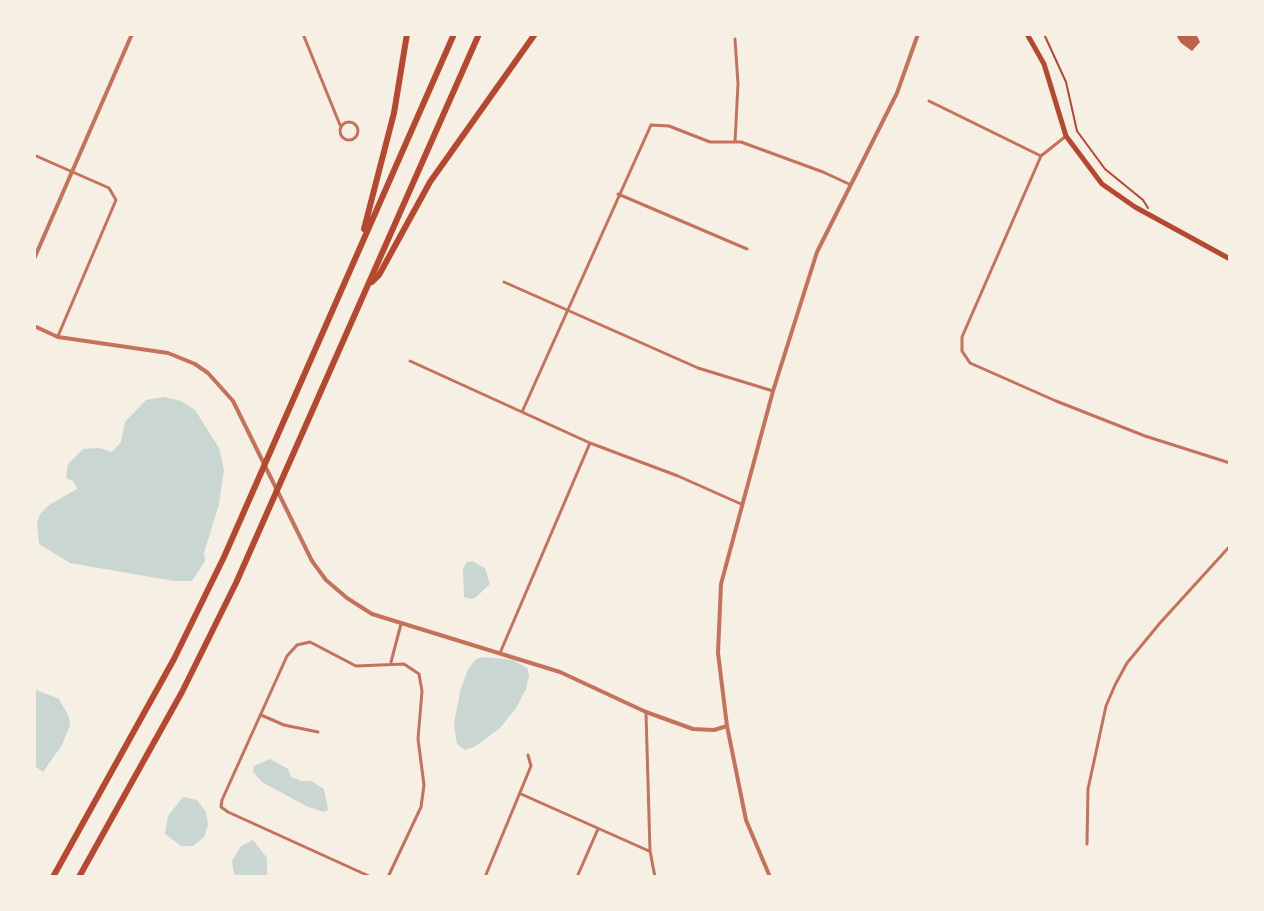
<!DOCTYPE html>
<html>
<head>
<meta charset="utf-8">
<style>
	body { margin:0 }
	#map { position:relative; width:1264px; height:911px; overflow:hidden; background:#f6efe4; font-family:Karla,sans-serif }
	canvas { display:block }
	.frame { position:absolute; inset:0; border:36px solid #f6efe4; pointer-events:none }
</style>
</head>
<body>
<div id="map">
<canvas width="1264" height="911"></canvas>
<div class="frame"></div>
</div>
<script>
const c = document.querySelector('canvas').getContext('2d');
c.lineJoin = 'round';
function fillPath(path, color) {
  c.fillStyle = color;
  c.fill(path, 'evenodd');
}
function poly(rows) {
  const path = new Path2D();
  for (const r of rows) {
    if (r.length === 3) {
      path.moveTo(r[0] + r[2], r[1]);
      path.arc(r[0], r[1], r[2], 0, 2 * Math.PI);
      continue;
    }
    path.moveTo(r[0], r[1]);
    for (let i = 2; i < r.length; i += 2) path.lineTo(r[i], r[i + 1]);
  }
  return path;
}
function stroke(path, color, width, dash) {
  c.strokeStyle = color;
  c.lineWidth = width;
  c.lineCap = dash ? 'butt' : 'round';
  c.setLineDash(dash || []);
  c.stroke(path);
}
fillPath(poly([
	[164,397,181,401,195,410,219,448,224,470,219,504,204,553,205,561,192,581,174,581,70,563,39,544,37,523,40,514,49,505,77,489,74,482,66,478,68,464,83,449,99,448,112,452,121,442,125,422,146,400],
	[472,561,485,568,490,584,475,598,470,599,464,597,463,568,467,562],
	[483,657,513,660,527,668,529,675,526,689,516,708,500,728,476,746,465,750,457,744,454,724,460,692,468,669,476,659],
	[34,689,59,699,69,717,70,725,62,745,43,772,35,766,34,757],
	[270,759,288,769,291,777,301,781,311,781,324,789,328,810,324,812,308,807,262,782,253,772,254,766],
	[183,797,197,800,206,812,208,825,204,837,193,846,181,846,165,834,168,816],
	[253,840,267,858,267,875,238,877,234,874,232,861,241,846]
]), '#c9d6d2');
fillPath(poly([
	[1179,34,1196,34,1200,42,1192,51,1181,43,1177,37]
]), '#bf614a');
stroke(poly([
	[1044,34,1066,82,1077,131,1105,169,1143,200,1148,208]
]), '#b5482f', 2);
stroke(poly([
	[303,34,340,125],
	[735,39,738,84,735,142],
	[929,101,1041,156],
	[349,131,9],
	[1066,136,1041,156,962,337,962,351,970,363,1056,401,1145,436,1230,463],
	[34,155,109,188,116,200,58,336],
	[618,194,747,249],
	[504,282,698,368,773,391],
	[410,361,590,443,678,476,741,504],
	[522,412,651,125,669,126,710,142,741,142,823,172,849,184],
	[500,653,590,443],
	[391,662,401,624],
	[646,713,650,851,655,877],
	[261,715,284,725,318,732],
	[521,794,649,851],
	[1087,844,1088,789,1106,706,1115,685,1127,663,1160,623,1230,546],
	[371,877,228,812,221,807,222,800,287,656,297,645,310,642,356,666,404,664,419,674,422,691,418,739,424,785,421,807,388,877],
	[485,877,531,766,528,755],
	[577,877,598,829]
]), '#c5725c', 3);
stroke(poly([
	[34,259,132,34],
	[34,326,58,337,168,353,195,364,208,373,233,401,312,561,326,580,347,598,372,614,560,672,646,712,693,729,714,730,727,726],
	[770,877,746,820,727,726,718,653,721,584,773,391,817,252,897,93,918,34]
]), '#c5725c', 4);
stroke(poly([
	[1027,34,1044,64,1066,136,1102,184,1135,207,1230,259]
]), '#b5482f', 5);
stroke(poly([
	[364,229,394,113,407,34],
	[372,282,379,275,430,182,535,34],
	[53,877,174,659,224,557,454,34],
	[79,877,182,692,236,583,479,34]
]), '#b5482f', 6);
</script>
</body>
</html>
